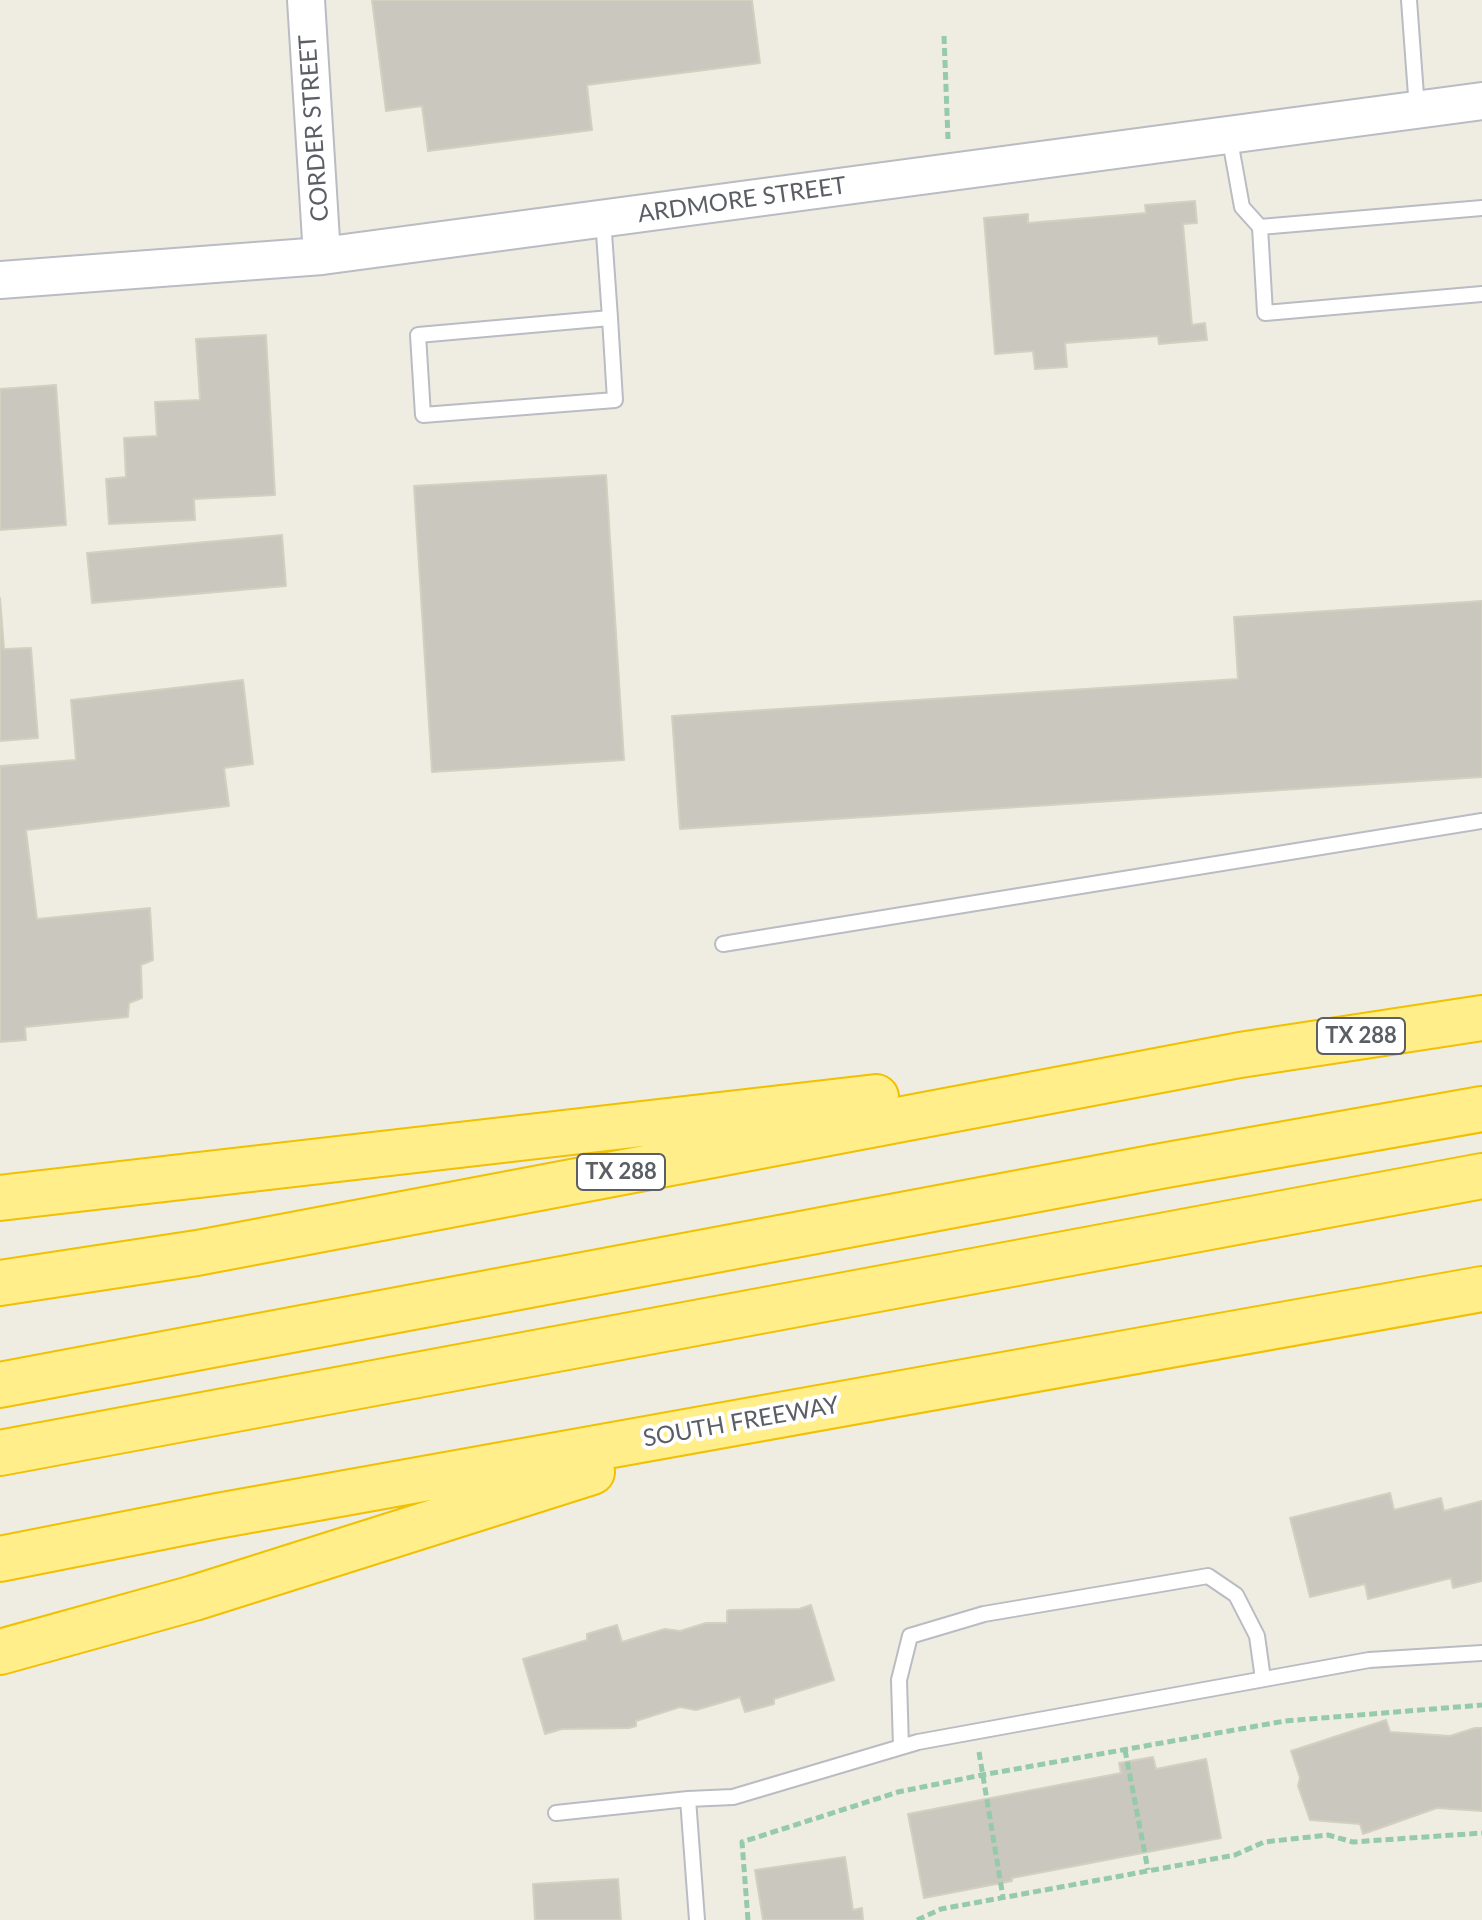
<!DOCTYPE html>
<html>
<head>
<meta charset="utf-8">
<style>
	body { margin:0 }
	canvas { display:block; background:#efede2 }
</style>
</head>
<body>
<canvas width="1482" height="1920"></canvas>
<script>
const c = document.querySelector('canvas').getContext('2d');
c.lineJoin = 'round';
function fillPath(path, color) {
  c.fillStyle = color;
  c.fill(path, 'evenodd');
}
function poly(rows) {
  const path = new Path2D();
  for (const r of rows) {
    path.moveTo(r[0], r[1]);
    for (let i = 2; i < r.length; i += 2) path.lineTo(r[i], r[i + 1]);
  }
  return path;
}
function stroke(path, color, width, dash) {
  c.strokeStyle = color;
  c.lineWidth = width;
  c.lineCap = dash ? 'butt' : 'round';
  c.setLineDash(dash || []);
  c.stroke(path);
}
function write(font, color, halo, rows, align = 'center') {
  c.font = font + ' Lato,sans-serif';
  c.lineWidth = 8;
  c.setLineDash([]);
  c.textBaseline = 'middle';
  c.strokeStyle = halo;
  c.fillStyle = color;
  for (const [text, x, y, turn = 0] of rows) {
    c.save();
    c.translate(x, y);
    c.rotate((+turn || 0) * Math.PI / 180);
    c.textAlign = isNaN(turn) ? turn : align;
    if (halo) c.strokeText(text, 0, 0);
    c.fillText(text, 0, 0);
    c.restore();
  }
}
const building = poly([
	[372,0,752,0,760,63,587,85,592,130,428,151,422,106,386,111,372,0],
	[1195,201,1197,223,1183,224,1192,325,1205,323,1207,340,1159,344,1158,336,1065,343,1067,367,1035,369,1033,351,995,354,984,218,1028,214,1028,223,1146,213,1145,205,1195,201],
	[266,335,275,495,194,499,195,520,109,524,106,479,126,477,124,438,157,436,155,402,200,400,196,339,266,335],
	[56,385,66,525,0,530,0,389,56,385],
	[606,475,624,760,432,772,414,486,606,475],
	[282,535,286,586,92,603,87,553,282,535],
	[0,598,4,649,31,648,38,738,0,741,0,598],
	[1482,601,1482,777,680,829,672,716,1238,679,1234,617,1482,601],
	[243,680,253,764,224,768,229,806,26,830,37,919,150,908,153,960,141,965,142,998,129,1003,128,1017,25,1027,26,1040,0,1042,0,766,76,760,71,700,243,680],
	[1390,1493,1394,1510,1441,1498,1444,1511,1482,1501,1482,1581,1453,1588,1451,1578,1368,1599,1365,1584,1310,1597,1290,1518,1390,1493],
	[811,1605,834,1680,774,1699,774,1704,745,1712,740,1697,696,1710,680,1707,636,1721,636,1726,629,1728,562,1729,545,1734,523,1659,587,1640,587,1634,617,1625,622,1642,665,1629,680,1631,706,1623,727,1623,727,1611,730,1610,799,1609,811,1605],
	[1386,1720,1390,1732,1450,1736,1475,1728,1482,1728,1482,1811,1437,1808,1363,1834,1360,1824,1310,1820,1298,1786,1300,1778,1291,1751,1386,1720],
	[1153,1757,1156,1769,1206,1759,1221,1838,1012,1878,1012,1881,924,1898,908,1814,1121,1773,1119,1763,1153,1757],
	[845,1857,853,1910,862,1908,863,1920,763,1920,755,1870,845,1857],
	[618,1879,621,1920,535,1920,533,1884,618,1879]
]);
fillPath(building, '#cac7bf');
stroke(building, '#d4d0c0', 2);
const service = poly([
	[1409,0,1417,109],
	[1229,135,1242,207,1260,227,1265,313,1482,294],
	[603,219,610,318,615,400,423,415,418,335,610,318],
	[1260,227,1482,208],
	[723,944,1482,821],
	[901,1747,899,1680,910,1636,984,1614,1208,1576,1236,1595,1257,1636,1263,1679],
	[556,1813,688,1799],
	[697,1920,688,1799,733,1797,918,1742,1369,1660,1482,1653]
]);
const tertiary = poly([
	[306,0,322,256],
	[0,280,322,256,1482,101]
]);
const motorway = poly([
	[0,1198,876,1097],
	[0,1283,197,1253,1240,1055,1482,1018],
	[0,1385,1161,1166,1482,1109],
	[0,1453,1482,1176],
	[0,1559,217,1516,1482,1289],
	[0,1652,194,1598,592,1472]
]);
stroke(service, '#babcc3', 18);
stroke(tertiary, '#babcc3', 40);
stroke(motorway, '#f1c000', 48);
stroke(poly([
	[944,36,948,139],
	[1125,1750,1148,1870],
	[979,1752,1003,1897],
	[748,1920,742,1842,898,1792,982,1775,1285,1721,1482,1705],
	[917,1920,941,1909,1235,1855,1264,1842,1328,1835,1353,1842,1482,1833]
]), '#95caaa', 5, [8, 4]);
stroke(service, '#fff', 14);
stroke(tertiary, '#fff', 36);
stroke(motorway, '#ffee89', 44);
for (const [x, y, w] of [
	[1361,1036,88],
	[621,1172,88]
]) {
  const box = new Path2D();
  box.roundRect(x - w / 2, y - 18, w, 36, 6);
  c.fillStyle = '#fff';
  c.fill(box);
  stroke(box, '#5b5e65', 2);
}
write('bold 22px', '#5b5e65', null, [
	["TX 288",1361,1036],
	["TX 288",621,1172]
]);
write('24px', '#5b5e65', '#fff', [
	["CORDER STREET",314,128,-94],
	["ARDMORE STREET",742,200,-8],
	["SOUTH FREEWAY",741,1422,-10]
]);
</script>
</body>
</html>
